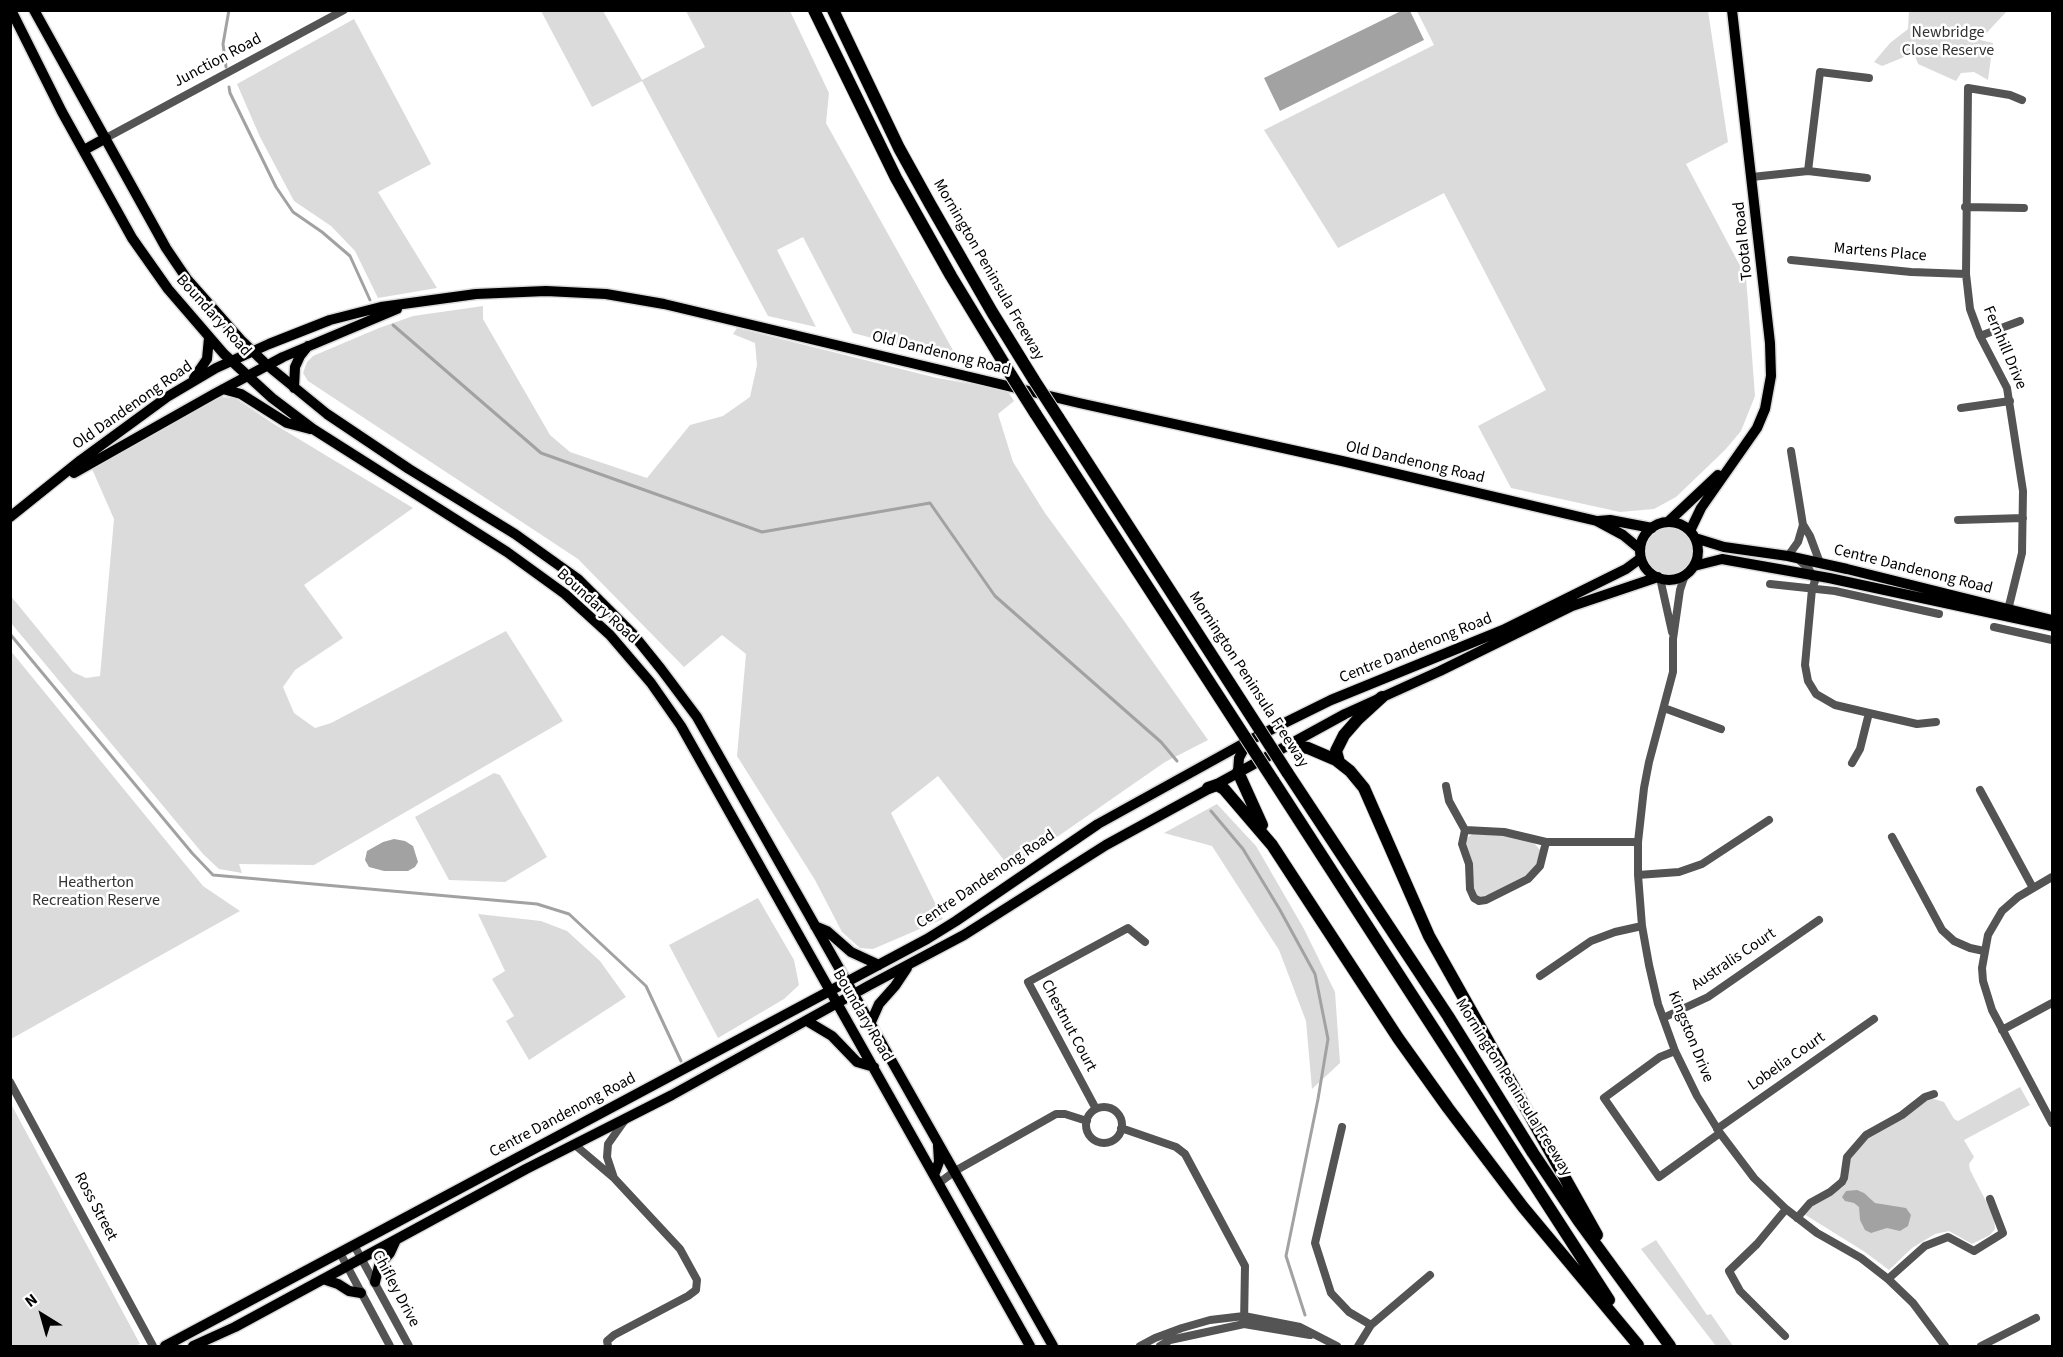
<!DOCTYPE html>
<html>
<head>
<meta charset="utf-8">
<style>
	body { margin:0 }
	#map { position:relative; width:2063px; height:1357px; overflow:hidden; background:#fff; font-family:"Source Sans 3",sans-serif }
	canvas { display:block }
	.frame { position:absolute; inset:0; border:12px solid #000; pointer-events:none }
	.north { position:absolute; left:12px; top:1285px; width:60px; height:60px; -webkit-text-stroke:4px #fff; paint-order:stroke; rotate:323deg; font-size:16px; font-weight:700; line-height:24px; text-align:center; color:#000 }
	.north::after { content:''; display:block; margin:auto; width:21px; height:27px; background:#000; clip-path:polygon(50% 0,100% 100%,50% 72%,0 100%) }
</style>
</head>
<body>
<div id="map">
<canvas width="2063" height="1357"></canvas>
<div class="frame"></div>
<div class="north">N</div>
</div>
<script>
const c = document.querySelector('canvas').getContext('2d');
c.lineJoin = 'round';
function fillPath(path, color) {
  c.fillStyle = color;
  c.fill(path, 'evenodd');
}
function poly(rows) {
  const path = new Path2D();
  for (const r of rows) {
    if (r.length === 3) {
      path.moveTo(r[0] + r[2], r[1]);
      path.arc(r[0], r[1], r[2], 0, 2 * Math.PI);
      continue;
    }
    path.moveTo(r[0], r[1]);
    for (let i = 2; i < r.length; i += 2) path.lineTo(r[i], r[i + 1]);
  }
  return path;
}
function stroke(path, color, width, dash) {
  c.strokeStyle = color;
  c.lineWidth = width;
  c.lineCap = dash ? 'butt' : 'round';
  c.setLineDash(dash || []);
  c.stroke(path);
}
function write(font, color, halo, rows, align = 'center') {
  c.font = font + ' "Source Sans 3",sans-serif';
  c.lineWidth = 5;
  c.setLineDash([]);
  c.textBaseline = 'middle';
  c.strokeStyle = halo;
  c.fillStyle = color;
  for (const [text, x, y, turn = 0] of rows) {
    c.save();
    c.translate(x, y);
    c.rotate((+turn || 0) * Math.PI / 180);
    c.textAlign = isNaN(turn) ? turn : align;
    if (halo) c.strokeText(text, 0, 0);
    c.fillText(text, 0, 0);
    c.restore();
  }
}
fillPath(poly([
	[541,11,603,11,642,80,705,47,686,11,790,11,829,93,826,123,959,361,853,333,803,237,777,250,816,327,768,316,642,81,592,107],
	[1417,11,1708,11,1728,142,1686,164,1746,277,1755,396,1741,431,1725,450,1676,497,1654,509,1620,512,1511,488,1478,426,1546,390,1444,193,1338,248,1264,130,1434,45],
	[1909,11,2007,11,1980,40,1993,43,1988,80,1974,72,1961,73,1956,81,1918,64,1914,53,1882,66,1874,62,1890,43,1908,29],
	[354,19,431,164,378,192,437,288,378,298,355,251,331,226,294,201,260,137,237,84],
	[483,306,483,319,550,435,570,452,647,478,690,425,723,416,750,397,757,365,755,343,733,334,737,328,937,378,1007,390,1014,401,998,414,1013,462,1045,513,1122,618,1208,740,1165,762,1011,869,938,776,891,813,943,919,873,949,860,948,842,932,815,880,737,756,746,654,722,635,684,667,578,559,308,381,303,373,307,362,313,356,379,328,413,316],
	[220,397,235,398,274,424,413,508,304,585,343,638,295,670,283,687,294,713,315,728,331,723,506,631,563,721,314,865,239,864,242,873,219,869,203,854,11,623,10,595,73,672,86,678,100,676,114,519,92,469],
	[1669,551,24],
	[10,650,203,886,240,911,11,1039],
	[494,773,500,775,547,857,505,882,449,880,415,817],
	[1217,804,1256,846,1304,929,1335,992,1340,1063,1312,1089,1306,1021,1279,950,1212,846,1164,833],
	[1472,834,1503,835,1527,840,1535,844,1540,850,1537,865,1526,878,1493,894,1479,897,1474,892,1466,846,1466,839],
	[758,898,794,960,799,985,784,999,718,1038,669,945],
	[478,914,541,921,567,931,600,961,626,997,529,1060,506,1021,514,1016,492,979,505,971],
	[2020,1087,2030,1105,1964,1140,1974,1157,1969,1164,1970,1170,1994,1217,1995,1229,1990,1235,1972,1244,1949,1231,1935,1234,1912,1248,1889,1270,1865,1252,1804,1214,1812,1206,1843,1187,1847,1182,1849,1160,1868,1138,1922,1103,1931,1098,1944,1102,1954,1119,1958,1121],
	[11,1104,140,1344,134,1346,11,1346],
	[1656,1240,1707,1315,1711,1314,1733,1346,1716,1346,1641,1249]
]), '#dbdbdb');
fillPath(poly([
	[1401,11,1410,11,1424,40,1280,111,1264,78],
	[394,839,405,841,413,846,418,862,415,867,408,871,384,871,369,867,365,860,367,851,383,842],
	[1857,1190,1864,1193,1875,1203,1906,1208,1911,1215,1908,1226,1900,1231,1887,1228,1871,1233,1865,1230,1860,1220,1859,1207,1854,1203,1845,1201,1842,1197,1846,1191]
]), '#a2a2a2');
stroke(poly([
	[226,67,223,44,229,10],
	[229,87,230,93,276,187,293,212,322,232,350,256,370,300],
	[393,325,541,453,762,532,930,503,995,596,1161,742,1177,761],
	[10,634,192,853,213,875,537,904,569,914,646,986,681,1061],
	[1211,811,1243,849,1280,910,1315,974,1328,1039,1318,1099,1286,1256,1305,1315]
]), '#a2a2a2', 3);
const major = poly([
	[11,10,62,112,132,238,168,289,224,354,272,398,313,429,507,552,565,594,610,635,651,683,681,726,1030,1346],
	[34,10,166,248,187,279,241,340,267,365,327,414,409,469,515,534,578,579,632,633,661,669,697,717,1053,1346],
	[84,150,106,138],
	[194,378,207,359,209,338],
	[294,388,295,367,300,356,308,346],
	[223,389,241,394,287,423,310,429],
	[74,473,214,394,283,357,397,309],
	[10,517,81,460,167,397,216,368,269,344,330,320,381,307,476,294,546,291,606,294,664,304,1079,403,1342,461,1597,521,1623,535,1640,549],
	[1598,521,1610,520,1652,528],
	[1668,522,1718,475],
	[1669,551,29],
	[1690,531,1701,508,1757,428,1765,409,1771,376,1770,343,1732,10],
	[1695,538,1724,547,1788,556,1847,569,2052,620],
	[1694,566,1722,559,1829,578,2052,626],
	[1238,772,1239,758,1248,741],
	[815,926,827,931,851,952,879,965],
	[807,1021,832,1036,857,1062,874,1067],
	[871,1022,879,1004,895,986,907,968],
	[934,1175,939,1162,938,1145],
	[323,1279,338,1284,349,1291,361,1293],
	[375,1282,379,1266,390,1253,396,1240],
	[165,1346,927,939,956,921,1098,824,1248,741,1331,700,1503,630,1626,569,1641,558],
	[193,1346,235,1327,526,1169,672,1095,868,986,964,935,1106,845,1345,714,1440,671,1572,606,1658,577]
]);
const highway = poly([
	[814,10,896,178,951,276,1011,375],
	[833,10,899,148,930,204,992,312,1034,380],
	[1035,413,1245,737],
	[1058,417,1260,730],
	[1288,745,1308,748,1336,760,1350,771,1364,788,1429,936,1597,1235],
	[1339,762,1336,751,1344,735,1358,719,1382,697],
	[1238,772,1262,825],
	[1287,772,1448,1016,1533,1153,1578,1220,1670,1346],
	[1273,780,1609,1300],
	[1208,788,1217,785,1224,789,1272,845,1398,1038,1448,1108,1523,1207,1638,1345]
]);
stroke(major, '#dbdbdb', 13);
stroke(highway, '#dbdbdb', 14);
stroke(poly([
	[106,138,344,10],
	[1808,171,1820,72,1869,78],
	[1752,177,1808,171,1867,178],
	[1965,207,2024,208],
	[1791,260,1911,272,1966,274],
	[1980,336,2020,321],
	[1961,408,2010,401],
	[1958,520,2023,518],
	[1804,526,1810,536,1820,563],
	[1788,556,1798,542,1803,525,1791,451],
	[1797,558,1809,569,1815,581,1812,589,1805,665,1808,681,1816,694,1835,705,1869,713,1917,724,1936,722],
	[1685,575,1680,590,1673,639,1673,672,1649,762,1644,788,1638,842,1638,875,1642,926,1649,965,1658,1004,1675,1051,1697,1096,1720,1133,1754,1178,1786,1209,1817,1233,1861,1258,1888,1279,1913,1303,1945,1346],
	[1660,578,1672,632],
	[1770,584,1835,591,1939,614],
	[2007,614,2022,553,2023,491,2007,388,1980,336,1970,309,1966,274,1968,88,2010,95,2022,100],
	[1994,627,2052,640],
	[1664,708,1721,729],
	[1852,763,1860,749,1869,713],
	[1446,786,1449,801,1465,830],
	[1980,790,2033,888],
	[1892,837,1942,930,1954,941,1970,948,1984,951],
	[1546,842,1540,866,1528,879,1486,900,1479,901,1474,898,1470,889,1469,864,1462,844,1465,830,1504,832,1546,842,1638,842],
	[1638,875,1679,872,1702,864,1769,820],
	[2052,877,2018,897,2002,911,1988,935,1982,968,1983,981,1992,1010,2052,1123],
	[1540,976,1591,941,1615,932,1642,926],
	[1663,1018,1708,997,1819,920],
	[2002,1030,2052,1003],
	[1675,1051,1660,1057,1604,1098,1659,1177,1720,1133],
	[10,1082,153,1346],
	[1104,1125,18],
	[1096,1109,1028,982,1128,928,1145,942],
	[1342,1127,1315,1243,1331,1293,1349,1312,1371,1325],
	[1121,1128,1176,1147,1185,1154,1245,1266,1244,1324],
	[1717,1129,1874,1019],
	[575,1145,614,1178,680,1249,697,1280,696,1290,688,1296,614,1335,607,1341,608,1346],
	[614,1178,607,1157,608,1144,625,1120],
	[939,1183,955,1171,1056,1114,1065,1114,1087,1121],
	[1797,1218,1810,1203,1830,1192,1842,1182,1844,1178,1847,1157,1866,1135,1902,1115,1925,1097,1934,1094],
	[354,1245,409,1346],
	[340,1253,390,1346],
	[1888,1279,1925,1246,1948,1237,1974,1251,2003,1233,1990,1199],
	[1785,1336,1740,1291,1729,1271,1757,1244,1786,1209],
	[1140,1346,1155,1338,1182,1328,1210,1320,1244,1316,1300,1327,1337,1346],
	[1160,1346,1170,1340,1244,1324,1310,1335],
	[1358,1346,1371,1325,1430,1275],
	[1981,1346,2036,1318]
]), '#545454', 8);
stroke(major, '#000', 10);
stroke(highway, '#000', 12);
const highwayBridge = poly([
	[1011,375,1035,413],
	[1034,380,1058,417],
	[1260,730,1287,772],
	[1245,737,1273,780]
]);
stroke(highwayBridge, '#dbdbdb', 14, []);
stroke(highwayBridge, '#000', 12);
write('16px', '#323232', '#fff', [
	["Newbridge",1948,33],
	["Close Reserve",1948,51],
	["Heatherton",96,883],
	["Recreation Reserve",96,901]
]);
write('16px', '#000', '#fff', [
	["Junction Road",218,61,-28],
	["Tootal Road",1744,241,-96],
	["Martens Place",1880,253,5],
	["Mornington Peninsula Freeway",988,270,60],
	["Boundary Road",213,316,48],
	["Fernhill Drive",2004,348,67],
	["Old Dandenong Road",941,354,14],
	["Old Dandenong Road",133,406,-35],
	["Old Dandenong Road",1415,463,13],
	["Centre Dandenong Road",1913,570,14],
	["Boundary Road",597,607,42],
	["Centre Dandenong Road",1416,649,-22],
	["Mornington Peninsula Freeway",1248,680,57],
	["Centre Dandenong Road",986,880,-34],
	["Australis Court",1734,960,-34],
	["Boundary Road",862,1016,60],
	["Chestnut Court",1068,1026,62],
	["Kingston Drive",1690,1037,68],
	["Lobelia Court",1787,1062,-35],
	["Mornington Peninsula Freeway",1513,1088,58],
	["Centre Dandenong Road",563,1116,-28],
	["Ross Street",95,1207,62],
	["Chifley Drive",395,1289,62]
]);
</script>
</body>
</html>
